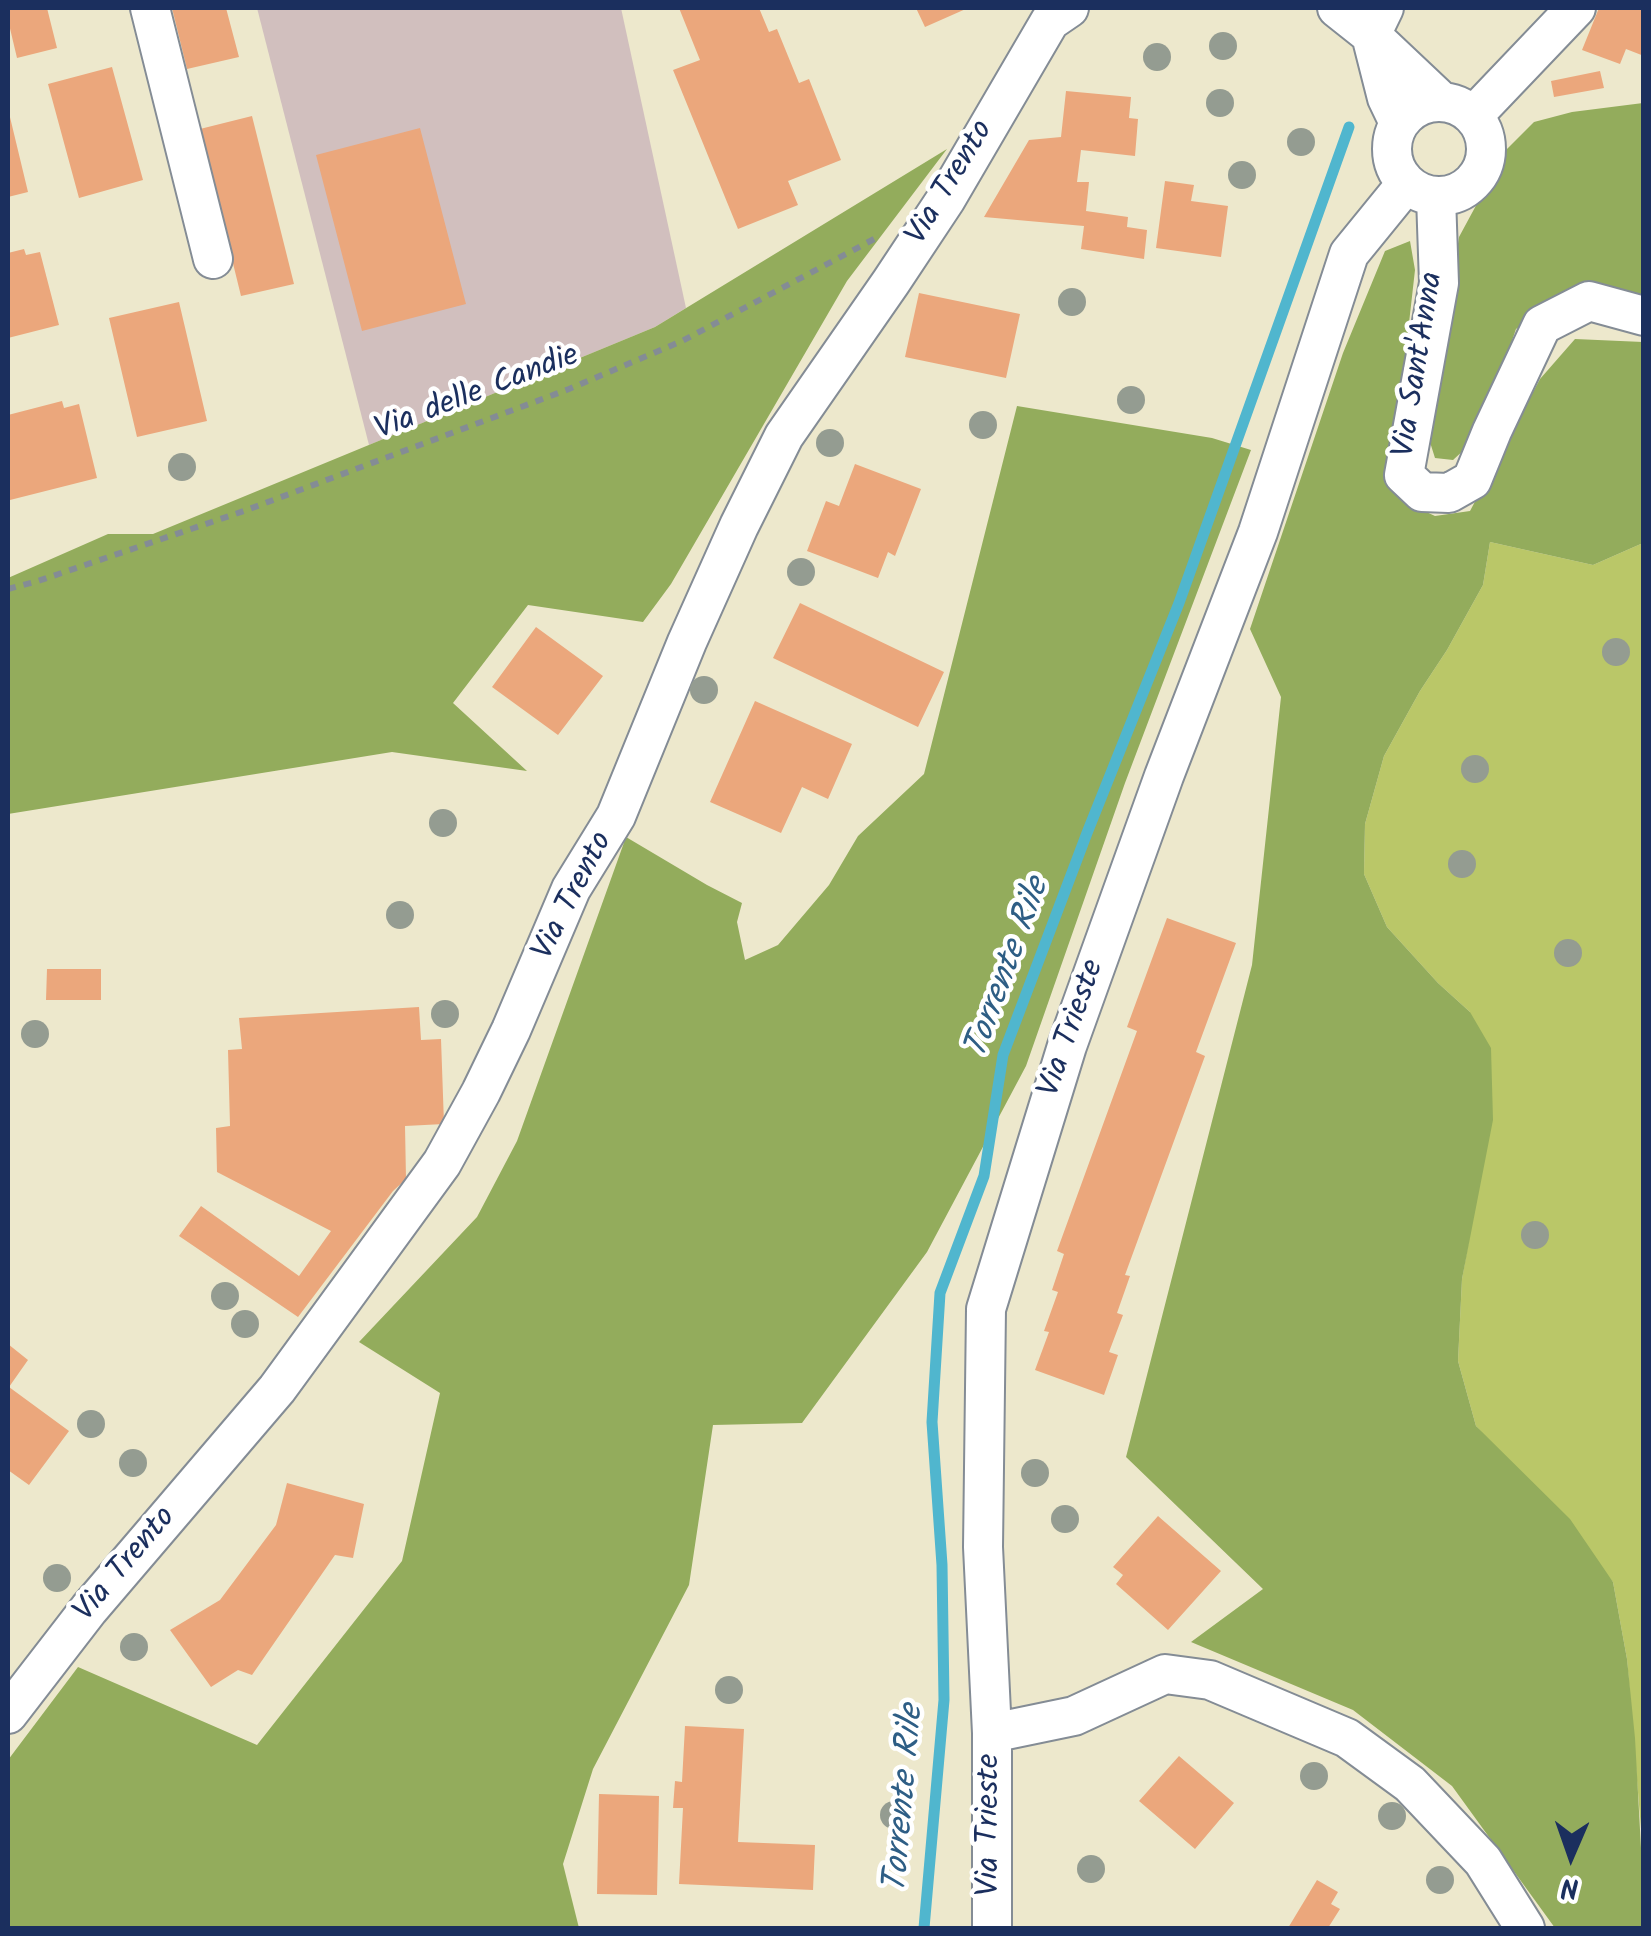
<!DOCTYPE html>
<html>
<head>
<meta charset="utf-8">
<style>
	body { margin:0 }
	#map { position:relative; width:1651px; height:1936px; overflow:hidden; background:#ede8cc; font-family:Kalam,sans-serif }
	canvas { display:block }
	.frame { position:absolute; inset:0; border:10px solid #1b2f5e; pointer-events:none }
	.north { position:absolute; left:1521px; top:1806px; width:100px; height:100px; -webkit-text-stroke:8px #fff; paint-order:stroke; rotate:182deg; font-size:28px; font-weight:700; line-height:40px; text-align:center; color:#1b2f5e }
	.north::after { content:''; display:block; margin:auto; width:35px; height:45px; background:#1b2f5e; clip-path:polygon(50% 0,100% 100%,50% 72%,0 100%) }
</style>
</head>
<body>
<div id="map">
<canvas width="1651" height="1936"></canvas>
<div class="frame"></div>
<div class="north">N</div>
</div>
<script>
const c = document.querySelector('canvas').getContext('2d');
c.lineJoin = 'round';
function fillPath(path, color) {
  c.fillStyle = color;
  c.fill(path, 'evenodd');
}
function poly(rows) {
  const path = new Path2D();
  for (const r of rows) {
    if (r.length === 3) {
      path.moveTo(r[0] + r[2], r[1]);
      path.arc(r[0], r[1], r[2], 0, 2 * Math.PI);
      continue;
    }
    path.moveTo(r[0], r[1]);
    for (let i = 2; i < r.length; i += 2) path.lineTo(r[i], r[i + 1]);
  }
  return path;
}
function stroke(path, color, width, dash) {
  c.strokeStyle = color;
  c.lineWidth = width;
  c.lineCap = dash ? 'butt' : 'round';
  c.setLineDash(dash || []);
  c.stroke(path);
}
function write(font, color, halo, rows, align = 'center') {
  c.font = font + ' Kalam,sans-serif';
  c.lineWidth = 9;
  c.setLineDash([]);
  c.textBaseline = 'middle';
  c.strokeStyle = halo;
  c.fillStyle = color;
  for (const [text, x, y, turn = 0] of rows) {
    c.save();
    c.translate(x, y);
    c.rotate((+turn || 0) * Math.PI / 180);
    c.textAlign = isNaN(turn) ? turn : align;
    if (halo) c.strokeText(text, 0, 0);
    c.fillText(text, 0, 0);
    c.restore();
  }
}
fillPath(poly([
	[257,8,621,8,686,308,655,327,369,445]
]), '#d1bfbe');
fillPath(poly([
	[1490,542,1593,565,1643,543,1643,1853,1627,1659,1613,1582,1476,1426,1458,1361,1462,1279,1476,1200,1470,1012,1438,983,1387,927,1364,874,1365,824,1384,756,1420,691,1447,650,1483,585]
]), '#bac768');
fillPath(poly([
	[1643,103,1643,299,1575,288,1516,329,1480,435,1453,460,1435,458,1429,439,1459,237,1506,150,1534,122,1572,112],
	[947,149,847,281,671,584,643,622,528,605,453,703,527,771,392,752,8,814,8,578,108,534,153,534,655,327],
	[1410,241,1415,270,1403,376,1409,504,1435,516,1470,511,1540,379,1575,339,1643,342,1643,543,1593,565,1490,542,1483,585,1447,650,1420,691,1384,756,1365,824,1364,874,1387,927,1438,983,1470,1012,1491,1048,1493,1120,1462,1279,1458,1361,1476,1426,1570,1519,1613,1582,1627,1659,1635,1738,1641,1848,1644,1853,1643,1928,1555,1928,1452,1786,1353,1710,1191,1642,1263,1589,1126,1457,1252,965,1281,697,1250,629,1343,353,1385,251],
	[1017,406,1212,438,1251,450,1125,783,1026,1066,927,1252,802,1423,713,1425,689,1585,593,1769,563,1864,579,1928,8,1928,8,1760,78,1667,257,1745,402,1561,440,1393,359,1342,477,1217,517,1141,626,837,707,885,742,903,737,922,745,960,778,945,829,885,858,836,924,774]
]), '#93ac5c');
stroke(poly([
	[924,1928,944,1700,942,1565,932,1422,940,1293,984,1176,1003,1055,1087,833,1179,603,1349,127]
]), '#50b6ce', 11);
fillPath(poly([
	[8,8,47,8,57,48,17,58,8,20],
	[172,8,226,8,239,57,187,69],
	[679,8,759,8,769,32,777,29,799,83,809,79,841,160,788,181,798,205,738,229,673,70,700,60],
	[916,8,968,8,925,27],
	[1599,8,1644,8,1644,56,1626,49,1620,64,1582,50],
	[112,67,143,180,79,198,48,84],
	[1600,71,1604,88,1554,97,1551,81],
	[1066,91,1131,97,1129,118,1138,119,1135,156,1081,150,1077,182,1089,182,1086,211,1128,217,1127,227,1147,230,1144,259,1081,249,1084,226,984,217,1029,140,1061,137],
	[9,113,28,192,8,197,8,114],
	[252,116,294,284,241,296,200,129],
	[420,128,466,304,362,331,316,155],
	[1165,181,1194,185,1191,201,1228,206,1221,257,1156,248],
	[24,249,26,255,40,252,59,325,8,338,8,253],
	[919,293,1020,314,1006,378,905,357],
	[179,302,207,421,137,437,109,318],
	[62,401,64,408,79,404,97,478,10,500,8,491,8,415],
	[855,464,921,489,895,556,888,552,878,578,807,551,826,501,839,506],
	[800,603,944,672,918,727,773,658],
	[536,627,603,676,558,735,492,687],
	[755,701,852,744,828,799,802,787,781,833,710,802],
	[1167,918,1236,943,1196,1052,1205,1056,1125,1275,1130,1276,1117,1313,1123,1315,1109,1352,1118,1355,1104,1395,1035,1370,1049,1332,1044,1331,1058,1292,1052,1290,1064,1254,1057,1251,1137,1031,1127,1027],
	[47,969,101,969,101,1000,46,1000],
	[419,1007,421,1040,441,1039,444,1124,405,1126,406,1179,393,1191,298,1317,179,1236,201,1206,299,1276,331,1231,217,1172,216,1128,230,1126,228,1050,242,1049,239,1018],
	[8,1344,28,1360,9,1387,69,1431,29,1485,8,1470],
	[287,1483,364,1504,353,1558,335,1555,252,1675,238,1670,211,1687,170,1630,220,1600,276,1525],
	[1158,1516,1221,1571,1168,1630,1116,1584,1123,1575,1113,1567],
	[685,1726,744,1729,738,1842,815,1845,813,1890,679,1884,683,1808,673,1808,675,1781,682,1782],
	[1179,1756,1234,1803,1195,1849,1139,1801],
	[599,1794,659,1796,657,1895,597,1894],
	[1317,1880,1338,1892,1331,1904,1340,1909,1328,1928,1288,1928]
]), '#eba77c');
const street = poly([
	[150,8,213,259],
	[1337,8,1371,35,1442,102],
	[1384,8,1371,35,1387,98,1399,123],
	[1439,149,47],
	[1473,116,1576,8],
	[1436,197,1439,283,1404,475,1422,492,1449,493,1472,480,1492,431,1542,325,1589,301,1644,316],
	[8,1714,89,1609,277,1389,442,1163,481,1092,511,1030,571,889,616,816,687,642,739,526,784,436,891,282,946,199,1050,21,1069,8],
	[992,1733,1074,1716,1165,1674,1210,1680,1347,1738,1410,1784,1483,1861,1525,1928],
	[992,1928,992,1733,983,1547,986,1309,1067,1046,1164,776,1258,532,1349,254,1406,184]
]);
stroke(street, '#848c95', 42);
stroke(poly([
	[8,589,38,581,244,511,569,389,682,341,876,238]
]), '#848c95', 6, [8, 8]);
stroke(street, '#fff', 38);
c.fillStyle = '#949c91';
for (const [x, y] of [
	[1223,46],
	[1157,57],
	[1220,103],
	[1301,142],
	[1242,175],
	[1072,302],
	[1131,400],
	[983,425],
	[830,443],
	[182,467],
	[801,572],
	[1616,652],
	[704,690],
	[1475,769],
	[443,823],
	[1462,864],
	[400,915],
	[1568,953],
	[445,1014],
	[35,1034],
	[1535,1235],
	[225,1296],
	[245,1324],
	[91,1424],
	[133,1463],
	[1035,1473],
	[1065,1519],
	[57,1578],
	[134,1647],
	[729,1690],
	[1314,1776],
	[894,1815],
	[1392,1816],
	[1091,1869],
	[1440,1880]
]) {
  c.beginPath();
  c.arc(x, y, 14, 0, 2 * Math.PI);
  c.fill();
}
write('32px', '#1b2f5e', '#fff', [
	["Via Trento",952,184,-59],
	["Via Sant'Anna",1421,365,-81],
	["Via delle Candie",478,395,-21],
	["Via Trento",575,897,-63],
	["Via Trieste",1074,1029,-71],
	["Via Trento",127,1566,-50],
	["Via Trieste",992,1825,-90]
]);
write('italic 35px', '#2e5e85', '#fff', [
	["Torrente Rile",1010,969,-70],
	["Torrente Rile",907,1799,-85]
]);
</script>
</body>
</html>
